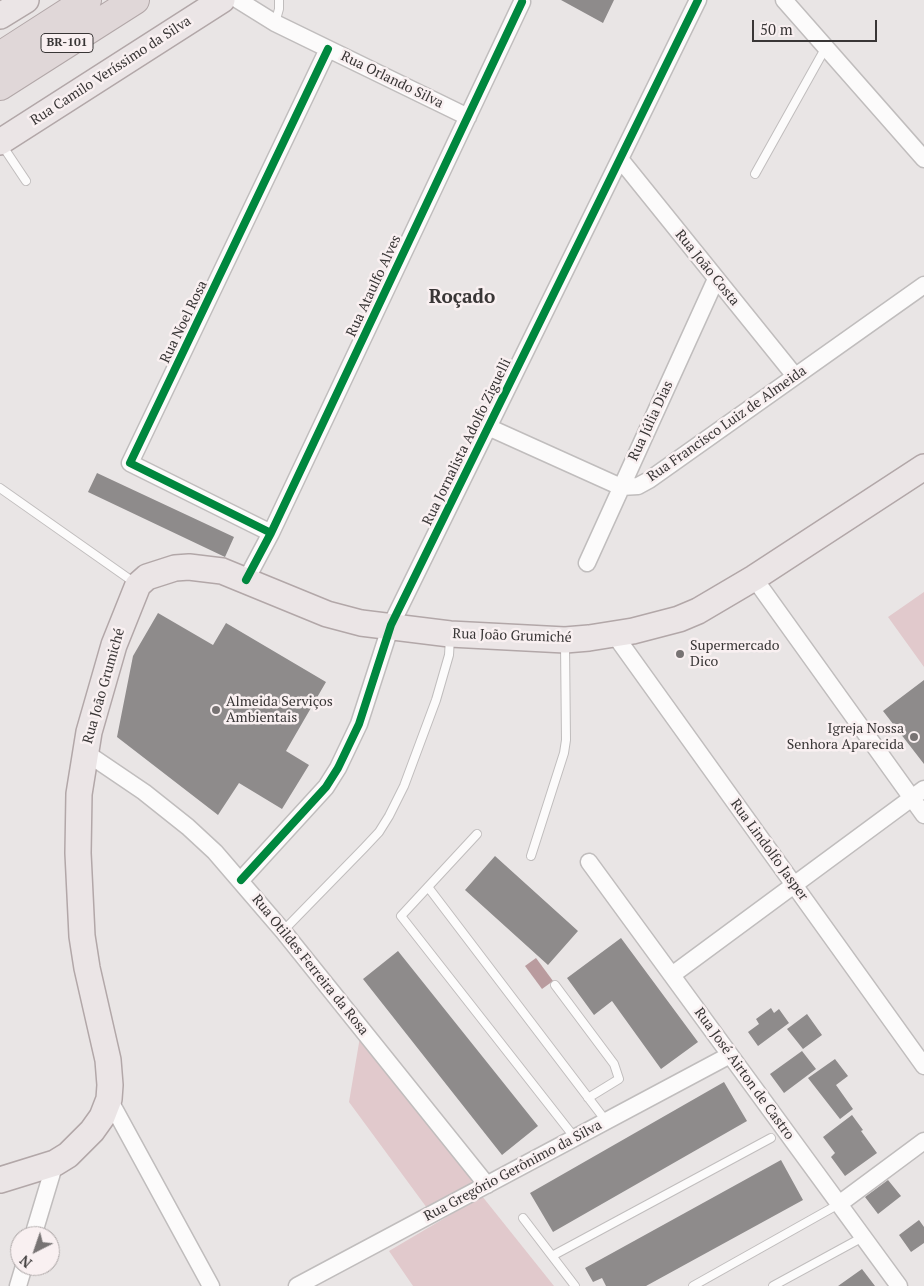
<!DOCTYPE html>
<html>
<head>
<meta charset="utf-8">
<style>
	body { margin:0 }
	#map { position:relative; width:924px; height:1286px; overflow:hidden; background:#e9e5e5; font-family:"PT Serif",serif }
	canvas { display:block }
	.north { position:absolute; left:10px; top:1226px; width:50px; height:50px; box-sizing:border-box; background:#f9f0f1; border:1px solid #aca6a6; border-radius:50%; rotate:221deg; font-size:14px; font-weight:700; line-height:20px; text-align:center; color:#393636 }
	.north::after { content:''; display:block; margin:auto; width:18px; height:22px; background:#777373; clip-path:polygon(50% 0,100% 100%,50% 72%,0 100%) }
	.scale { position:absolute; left:752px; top:20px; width:125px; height:22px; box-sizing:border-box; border:2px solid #393636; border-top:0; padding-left:6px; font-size:15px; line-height:18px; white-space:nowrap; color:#393636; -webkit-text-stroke:4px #f9f0f1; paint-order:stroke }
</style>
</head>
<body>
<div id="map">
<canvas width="924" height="1286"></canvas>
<div class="north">N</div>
<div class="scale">50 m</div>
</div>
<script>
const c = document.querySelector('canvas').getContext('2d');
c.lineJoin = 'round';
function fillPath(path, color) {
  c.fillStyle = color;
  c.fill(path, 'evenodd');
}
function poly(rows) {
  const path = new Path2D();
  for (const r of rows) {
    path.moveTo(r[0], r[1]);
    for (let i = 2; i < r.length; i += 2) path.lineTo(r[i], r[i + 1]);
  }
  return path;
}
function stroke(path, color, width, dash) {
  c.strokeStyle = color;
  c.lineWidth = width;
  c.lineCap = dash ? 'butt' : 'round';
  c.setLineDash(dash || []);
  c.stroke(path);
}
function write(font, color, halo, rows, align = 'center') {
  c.font = font + ' "PT Serif",serif';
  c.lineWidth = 5;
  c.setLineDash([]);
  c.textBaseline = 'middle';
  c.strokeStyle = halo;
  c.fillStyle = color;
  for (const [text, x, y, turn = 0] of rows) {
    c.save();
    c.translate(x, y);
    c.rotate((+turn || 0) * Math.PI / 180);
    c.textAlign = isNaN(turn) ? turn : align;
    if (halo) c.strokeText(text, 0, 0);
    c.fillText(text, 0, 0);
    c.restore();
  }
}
fillPath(poly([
	[924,592,924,667,888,617],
	[360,1037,476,1182,427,1208,349,1102],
	[482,1196,554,1286,413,1286,389,1251]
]), '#e1c9cc');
fillPath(poly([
	[536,958,553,981,542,989,525,966]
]), '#b99b9e');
fillPath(poly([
	[561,0,614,0,603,23],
	[97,473,234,537,225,557,88,492],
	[158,613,213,645,226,623,326,682,286,751,309,765,282,809,239,783,218,815,117,737,133,656],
	[924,680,924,764,883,711],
	[495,856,578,931,548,965,465,890],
	[621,938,698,1042,661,1069,612,1001,594,1015,567,978],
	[398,951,538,1126,502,1155,363,979],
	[771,1008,774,1013,779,1009,789,1023,758,1046,748,1032,759,1024,756,1019],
	[807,1014,822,1035,803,1049,787,1029],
	[802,1051,816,1069,784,1093,770,1074],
	[835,1059,848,1076,836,1085,853,1109,840,1119,808,1078],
	[724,1082,747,1121,553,1232,530,1193],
	[852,1115,863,1130,861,1131,877,1153,845,1176,831,1157,835,1153,823,1137],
	[781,1160,803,1200,646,1286,606,1286,602,1278,593,1282,585,1268],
	[888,1180,901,1196,878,1214,865,1197],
	[919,1220,924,1227,924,1243,911,1252,899,1235],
	[862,1269,875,1286,838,1286]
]), '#8e8b8b');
const service = poly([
	[275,23,279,9,279,0],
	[2,145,26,181],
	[755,174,826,47],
	[0,488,135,583],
	[477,834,401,916,575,1138],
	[531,856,564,753,566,740,565,644],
	[428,887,606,1121],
	[283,931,364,848,379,832,389,816,404,786,436,700,449,655,450,638],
	[555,985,614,1064,619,1079,588,1098],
	[523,1218,575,1286],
	[552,1256,771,1138],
	[693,1286,839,1204],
	[773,1286,863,1237]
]);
const minor = poly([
	[238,0,275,23,468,117],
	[784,0,924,159],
	[620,159,795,376],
	[488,427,621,487,638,486,649,480,924,285],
	[271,533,130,463,328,49],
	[587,563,716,279],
	[754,578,924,815],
	[246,580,271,533,522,2],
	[614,634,924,1066],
	[85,752,144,792,188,827,215,852,283,931,487,1185],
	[589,862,899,1286],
	[241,880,326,787,338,768,359,724,391,625,698,0],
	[672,975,924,789],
	[109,1099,211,1286],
	[839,1204,924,1141],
	[33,1236,55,1163],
	[18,1286,24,1266],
	[297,1286,730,1055]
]);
const primary = poly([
	[0,16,26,0],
	[0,142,222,0],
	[0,1180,55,1163,68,1155,92,1131,102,1117,109,1099,110,1085,108,1060,87,968,82,936,78,853,79,794,89,732,114,645,138,585,147,577,175,568,189,567,222,571,327,614,361,623,450,634,565,640,589,638,633,631,679,619,698,611,754,578,924,467]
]);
const motorway = poly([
	[0,56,87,0],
	[0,86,135,0]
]);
stroke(service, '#c0bdbd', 10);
stroke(minor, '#c0bdbd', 19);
stroke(primary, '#b2a7a8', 28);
stroke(motorway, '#b2a7a8', 30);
stroke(service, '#fcfbfb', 8);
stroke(minor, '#fcfbfb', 16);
stroke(primary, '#ebe5e6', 25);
stroke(motorway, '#e0d7d8', 28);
stroke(poly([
	[271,533,130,463,328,49],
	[246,580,271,533,522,2],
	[241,880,326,787,338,768,359,724,391,625,698,0]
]), '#00873e', 8);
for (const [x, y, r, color] of [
	[680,654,5,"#777373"],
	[216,710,5,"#777373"],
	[914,737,5,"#777373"]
]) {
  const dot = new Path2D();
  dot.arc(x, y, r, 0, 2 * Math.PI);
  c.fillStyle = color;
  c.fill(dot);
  stroke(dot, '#f9f0f1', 2);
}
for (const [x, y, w] of [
	[67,43,52]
]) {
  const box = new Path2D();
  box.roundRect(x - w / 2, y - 9.5, w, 19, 4);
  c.fillStyle = '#f9f0f1';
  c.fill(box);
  stroke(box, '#393636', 1);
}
write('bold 12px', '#393636', null, [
	["BR-101",67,43]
]);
write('14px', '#393636', '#f9f0f1', [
	["Rua Camilo Veríssimo da Silva",111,71,-33],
	["Rua Orlando Silva",392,80,26],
	["Rua João Costa",707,268,51],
	["Rua Ataulfo Alves",374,286,-65],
	["Rua Noel Rosa",184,322,-64],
	["Rua Júlia Dias",651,421,-65],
	["Rua Francisco Luiz de Almeida",727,424,-35],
	["Rua Jornalista Adolfo Ziguelli",467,442,-64],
	["Rua João Grumiché",512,636,2],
	["Rua João Grumiché",104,686,-74],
	["Rua Lindolfo Jasper",769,850,54],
	["Rua Otildes Ferreira da Rosa",310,965,51],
	["Rua José Airton de Castro",744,1074,54],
	["Rua Gregório Gerônimo da Silva",513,1171,-28]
]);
write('14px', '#393636', '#f9f0f1', [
	["Supermercado",690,646],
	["Dico",690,662],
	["Almeida Serviços",226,702],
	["Ambientais",226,718],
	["Igreja Nossa",904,729,"right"],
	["Senhora Aparecida",904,745,"right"]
], 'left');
write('bold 19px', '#393636', '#f9f0f1', [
	["Roçado",462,298]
]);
</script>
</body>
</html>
